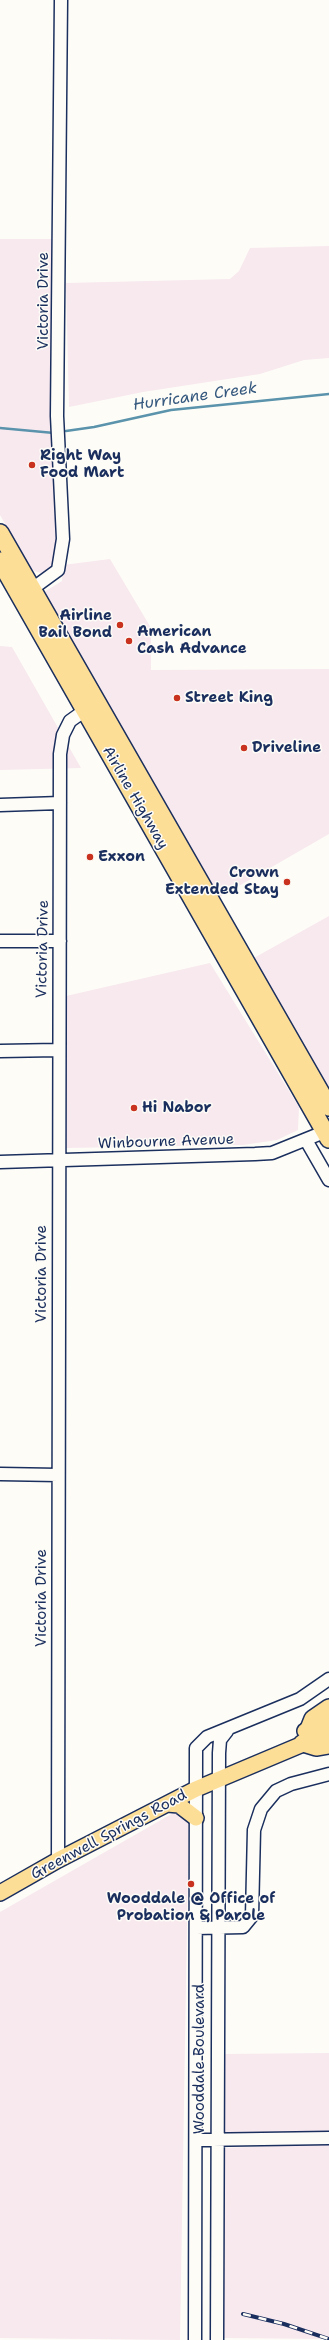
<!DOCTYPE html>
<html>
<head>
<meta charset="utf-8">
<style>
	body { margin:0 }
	canvas { display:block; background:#fdfcf7 }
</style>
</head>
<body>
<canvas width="329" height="2340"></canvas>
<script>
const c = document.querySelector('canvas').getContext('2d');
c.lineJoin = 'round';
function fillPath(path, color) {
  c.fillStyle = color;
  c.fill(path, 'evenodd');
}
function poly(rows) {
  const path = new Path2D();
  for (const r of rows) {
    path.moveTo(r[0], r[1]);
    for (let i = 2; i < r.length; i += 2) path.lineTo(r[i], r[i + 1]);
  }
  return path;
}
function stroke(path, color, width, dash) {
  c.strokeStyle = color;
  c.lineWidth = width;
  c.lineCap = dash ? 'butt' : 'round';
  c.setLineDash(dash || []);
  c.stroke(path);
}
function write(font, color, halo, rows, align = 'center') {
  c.font = font + ' "Shantell Sans",sans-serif';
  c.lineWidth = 3;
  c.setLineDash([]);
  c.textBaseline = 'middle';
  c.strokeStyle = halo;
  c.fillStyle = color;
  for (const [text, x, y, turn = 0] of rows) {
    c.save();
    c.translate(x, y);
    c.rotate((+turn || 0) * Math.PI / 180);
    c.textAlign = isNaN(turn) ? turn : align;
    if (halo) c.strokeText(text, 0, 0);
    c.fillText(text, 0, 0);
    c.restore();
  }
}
fillPath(poly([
	[0,239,53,239,57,532,54,560,50,568,41,573,34,571,28,564,0,515],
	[329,246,329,358,304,360,260,374,143,392,69,407,66,283,230,279,239,271,250,248],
	[110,559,151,628,151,670,329,669,329,834,218,898,44,592,62,581,63,565],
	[0,646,12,647,81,768,0,770],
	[329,916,329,1089,252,959],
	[210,963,299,1107,298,1130,277,1140,243,1145,66,1148,66,996],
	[189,1804,180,2340,0,2338,0,1912],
	[329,2053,329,2132,222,2134,224,2054],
	[329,2144,329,2339,223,2338,224,2148]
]), '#f8e9ef');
stroke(poly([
	[0,428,54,433],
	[66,431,94,427,171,410,329,394]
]), '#5a93ab', 2.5);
const minor = poly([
	[32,589,58,570,63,539,57,416,61,0],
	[0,805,60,803],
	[0,941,60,941],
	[0,1051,57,1050],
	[306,1140,329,1180],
	[0,1162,255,1154,272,1153,329,1130],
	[0,1474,58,1475],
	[58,1860,60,754,63,735,70,721,91,706],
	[196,1928,243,1927,252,1916,254,1830,261,1809,276,1791,291,1784,329,1774],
	[196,2140,329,2138],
	[195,2340,196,1748,207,1737,300,1699,329,1679],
	[217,2340,219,1753,220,1740,227,1731]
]);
const major = poly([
	[305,1731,329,1720],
	[167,1804,179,1805,196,1818],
	[0,1893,58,1860,196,1789,329,1733]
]);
const highway = poly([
	[0,533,329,1107],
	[0,561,329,1139],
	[309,1729,313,1719,329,1708],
	[303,1743,316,1747,329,1745]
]);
stroke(minor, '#1b2f5e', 15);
stroke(major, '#1b2f5e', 18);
stroke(highway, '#1b2f5e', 20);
stroke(minor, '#fdfcf7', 12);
stroke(major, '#fdde96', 15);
stroke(highway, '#fdde96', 17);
const rail = poly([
	[243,2314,284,2324,329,2339]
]);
stroke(rail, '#1b2f5e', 4);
stroke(rail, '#fdfcf7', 2.5, [8]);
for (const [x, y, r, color] of [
	[32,465,4,"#c8321e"],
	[120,625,4,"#c8321e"],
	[129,641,4,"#c8321e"],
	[177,698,4,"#c8321e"],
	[244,748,4,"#c8321e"],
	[90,857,4,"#c8321e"],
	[287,882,4,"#c8321e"],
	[134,1108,4,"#c8321e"],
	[191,1884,4,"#c8321e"]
]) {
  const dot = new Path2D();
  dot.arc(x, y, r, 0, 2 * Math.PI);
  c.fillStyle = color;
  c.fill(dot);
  stroke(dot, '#fdfcf7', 1.5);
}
write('15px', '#1b2f5e', '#fdfcf7', [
	["Victoria Drive",44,301,-90],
	["Airline Highway",135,798,60],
	["Victoria Drive",43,949,-89],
	["Winbourne Avenue",166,1142,-2],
	["Victoria Drive",42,1274,-90],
	["Victoria Drive",42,1598,-90],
	["Greenwell Springs Road",109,1835,-28],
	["Wooddale Boulevard",200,2059,-90]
]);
write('bold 15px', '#1b2f5e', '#fdfcf7', [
	["Right Way",40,456],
	["Food Mart",40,473],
	["Airline",112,616,"right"],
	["Bail Bond",112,633,"right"],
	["American",137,632],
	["Cash Advance",137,649],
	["Street King",185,698],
	["Driveline",252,748],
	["Exxon",98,857],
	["Crown",279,873,"right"],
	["Extended Stay",279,890,"right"],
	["Hi Nabor",142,1108],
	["Wooddale @ Office of",191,1899,"center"],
	["Probation & Parole",191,1916,"center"]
], 'left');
write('italic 16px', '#35587e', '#fdfcf7', [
	["Hurricane Creek",195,397,-8]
]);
</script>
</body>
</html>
